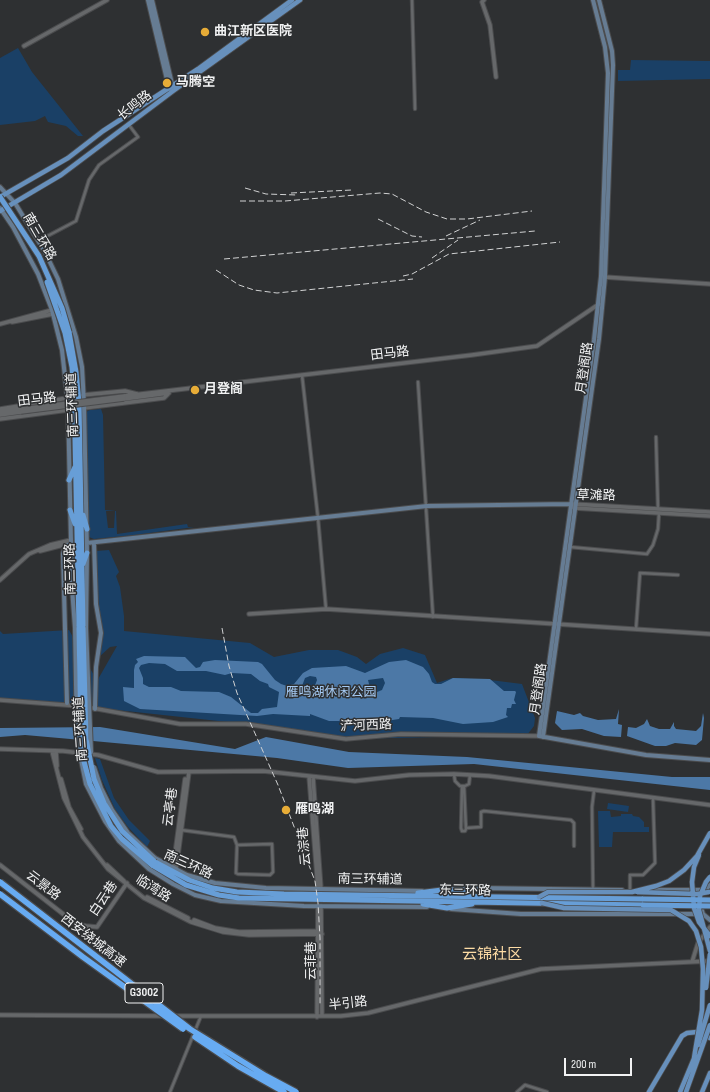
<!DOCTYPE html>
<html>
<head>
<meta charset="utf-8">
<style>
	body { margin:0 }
	#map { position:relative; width:710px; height:1092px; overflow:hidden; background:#2e3032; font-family:"Sofia Sans Condensed",sans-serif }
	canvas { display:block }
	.scale { position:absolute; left:564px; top:1058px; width:68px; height:18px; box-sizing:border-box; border:2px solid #f1f2f3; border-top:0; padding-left:5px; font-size:12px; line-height:14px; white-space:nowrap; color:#f1f2f3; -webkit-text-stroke:3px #2e3032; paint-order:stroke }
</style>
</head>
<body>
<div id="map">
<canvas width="710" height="1092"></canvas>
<div class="scale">200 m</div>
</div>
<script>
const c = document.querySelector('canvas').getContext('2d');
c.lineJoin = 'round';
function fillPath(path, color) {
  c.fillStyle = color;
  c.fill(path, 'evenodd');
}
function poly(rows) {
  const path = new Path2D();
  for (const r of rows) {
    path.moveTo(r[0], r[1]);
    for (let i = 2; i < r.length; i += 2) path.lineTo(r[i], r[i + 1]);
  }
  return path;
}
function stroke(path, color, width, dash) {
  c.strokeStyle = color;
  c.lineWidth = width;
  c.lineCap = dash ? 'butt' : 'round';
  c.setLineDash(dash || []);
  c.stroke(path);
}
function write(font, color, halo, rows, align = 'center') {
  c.font = font + ' "Sofia Sans Condensed","Noto Sans SC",sans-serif';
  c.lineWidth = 3;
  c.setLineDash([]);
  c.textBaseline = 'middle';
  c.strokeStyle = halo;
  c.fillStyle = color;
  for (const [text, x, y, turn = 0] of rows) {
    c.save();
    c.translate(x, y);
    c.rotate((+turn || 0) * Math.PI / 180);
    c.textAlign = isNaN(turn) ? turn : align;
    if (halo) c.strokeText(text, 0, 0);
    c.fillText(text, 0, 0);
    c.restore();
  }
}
fillPath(poly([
	[18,48,32,72,83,136,78,136,66,126,48,122,45,116,35,121,0,125,0,58],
	[631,60,710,61,710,79,618,81,618,70,630,70],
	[101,409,103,415,105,510,116,511,117,534,187,524,188,527,194,527,134,535,94,539,89,537,86,412,90,410],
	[106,511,115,511,114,528,108,528],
	[109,550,119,572,116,576,120,587,124,616,124,631,250,643,274,657,309,650,338,650,357,657,366,664,380,654,403,648,425,655,437,683,452,678,490,680,522,684,535,718,534,726,527,735,348,739,246,724,43,702,0,700,0,631,3,634,69,630,97,681,117,646,110,647,99,657,103,632,98,604,96,551],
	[95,758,100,759,114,798,129,820,150,841,147,847,128,827,115,809,102,780],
	[608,803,629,806,628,812,607,809],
	[610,811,611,817,621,816,621,814,632,814,633,816,639,817,644,822,644,827,649,827,649,832,613,832,612,847,599,847,598,811]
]), '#1a4066');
fillPath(poly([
	[144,656,185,657,196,668,200,667,203,662,215,660,258,662,262,664,275,680,281,684,287,686,294,684,303,673,312,668,346,666,365,673,389,662,406,660,423,667,429,674,432,682,435,684,441,684,453,678,490,679,504,691,515,691,516,692,514,700,516,704,512,704,511,708,507,708,506,715,508,717,493,722,463,724,433,718,400,717,399,719,386,721,329,721,310,714,310,716,273,714,257,716,140,709,124,701,123,687,134,688,134,670,135,665,138,662,136,659],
	[149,663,165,664,177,671,206,671,225,675,232,673,251,674,260,681,268,684,269,687,279,692,277,707,262,709,258,713,251,713,231,697,219,692,181,691,171,687,149,687,143,684,143,678,139,668,141,665],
	[310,676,316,677,317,680,313,691,310,692,305,691,302,686,305,678],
	[383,678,385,683,382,690,377,692,370,688,368,680],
	[619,709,618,724,622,725,621,737,604,736,582,729,562,730,555,723,557,711,574,715,580,713,583,716,598,720,616,719],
	[703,713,704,718,702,740,696,745,675,743,666,746,655,746,627,736,628,727,636,728,644,724,647,719,650,726,659,729,670,729,674,722,674,726,676,729,696,731,701,726],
	[100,727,235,749,266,737,349,752,467,757,672,777,710,777,710,790,474,764,348,768,277,758,93,741,25,735,0,737,0,728]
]), '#4c78a6');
const minor = poly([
	[412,0,415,109],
	[38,241,76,221,89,180,99,165,138,137,129,125],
	[302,375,318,518,326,609],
	[418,382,433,617],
	[656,437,658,509],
	[570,547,647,554,653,545,658,529,659,513],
	[636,629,640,573,678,575],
	[454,774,455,781,460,786,465,786,469,784,470,775],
	[462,786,461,828,462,831,465,831,466,829,464,786],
	[466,828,481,827,481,812,484,811,571,820,574,823,574,846],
	[181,830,234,837,237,845,272,844,273,872,270,875,238,874,236,873,237,845],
	[593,889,592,807,594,791],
	[630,890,630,875,643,875,655,863,653,798],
	[170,1092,201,1016],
	[517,1092,525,1085,547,1092]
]);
const tertiary = poly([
	[484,0,482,2,490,25,496,77],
	[24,46,107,0],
	[604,277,710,284],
	[12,322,53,314],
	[0,324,52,310],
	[83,395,125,391,137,394],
	[124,396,472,355,537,346,599,304],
	[124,399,169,393],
	[84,408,164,398,168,394],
	[0,409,67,398],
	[0,412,21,409],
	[0,415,21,412],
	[0,419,68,410],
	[570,504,574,508,710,516],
	[573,504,710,512],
	[40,551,67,544],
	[0,580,29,554,50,545,71,540],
	[249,614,326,609,710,634],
	[0,700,79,706],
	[87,707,180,724,246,724,346,739,401,734,539,736],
	[0,749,63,751,98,755,158,772,263,771,355,781,409,775,454,774,489,776,710,805],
	[52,751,64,798,83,837,108,869,144,898,191,922,223,932,249,935,322,934],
	[56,751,57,766],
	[309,776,318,889],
	[313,777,321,889],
	[61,779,69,807,81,829],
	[0,865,76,924,86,926,97,927,127,883],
	[107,865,124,881],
	[173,869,185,779],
	[176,870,189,772],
	[147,897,188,918],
	[321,906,322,1016],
	[194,920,215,928,239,932,321,931],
	[692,962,698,943,710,927],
	[0,1015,165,1016],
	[173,1016,341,1016,368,1013,541,969,710,961],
	[317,1017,318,906]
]);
const secondary = poly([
	[148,0,169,88,172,90],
	[152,0,173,88],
	[593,0,605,47,608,73,601,276,594,340,539,736,646,755,710,760],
	[0,187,15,203,45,252,58,279,76,337,82,367,84,403,87,553,86,628],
	[0,208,13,227,38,274,52,310,62,350,68,404,72,588,75,628],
	[87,543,427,506,570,504],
	[94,543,96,604,101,633,96,667,95,709],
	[67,703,63,554,65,547,71,543],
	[543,737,599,339,605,277,613,65,612,51,599,0],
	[155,858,187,875,215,883,266,888,422,891],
	[149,869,173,884,195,895,221,901,304,906,427,907],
	[449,889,477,888,622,890],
	[649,890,704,890],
	[703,892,710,885],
	[700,904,703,914,710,920],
	[451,909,521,914,703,914]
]);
const primary = poly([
	[0,197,68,158,103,131,198,69,292,0],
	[0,211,61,175,173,91,300,0],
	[649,1092,682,1036,687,1033,697,1032,710,1038],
	[702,1092,710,1073]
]);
const trunk = poly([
	[69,332,76,372,79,403,83,628],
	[65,333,72,367,74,390,79,628],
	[69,480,75,467],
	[70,510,75,524],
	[83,515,87,529],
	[83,564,87,553],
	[155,862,189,880,213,888,237,892,284,894,643,899],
	[152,865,186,885,219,895,239,898,643,905],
	[418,893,442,890,466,893],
	[423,904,447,908,472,904]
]);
stroke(minor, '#4b4c4e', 4.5);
stroke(tertiary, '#4b4c4e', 5.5);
stroke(secondary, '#4b4c4e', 6);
stroke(primary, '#4b4c4e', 6);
stroke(trunk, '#4b4c4e', 7);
stroke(minor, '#66686a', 2.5);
stroke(tertiary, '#66686a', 3.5);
stroke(secondary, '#667c93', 4);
stroke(primary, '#6790bc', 4.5);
stroke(trunk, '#679ed7', 5);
stroke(poly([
	[245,188,266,194,297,195],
	[291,193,352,190],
	[240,201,285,201,380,193,392,194,426,212,447,219,467,219,532,211],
	[378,219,412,236,422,237],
	[446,236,480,220],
	[432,258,458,240],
	[224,259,535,231],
	[216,270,239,285,254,290,277,293,413,279],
	[403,276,412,274,449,254,560,242],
	[222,628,229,666,237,693,278,785,315,881,318,903,320,938,320,1006]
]), '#d1d2d3', 1, [6, 3]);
const tertiaryBridge = poly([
	[21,409,124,396],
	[21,412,124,399]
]);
const secondaryBridge = poly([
	[75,628,77,740,86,784,105,821,119,841,149,869],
	[86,628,91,752],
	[94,767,101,788,112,810,128,833,155,858]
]);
const primaryBridge = poly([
	[699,855,694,867,692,882,694,908,699,922,710,936],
	[710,877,706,882,700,896,699,910,710,951],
	[637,892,697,894,709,892],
	[539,897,548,892,632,892,656,886,669,881,684,870,697,856,710,833],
	[542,903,564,908,671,910,689,921,696,931,701,947,703,969,702,1010,694,1058],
	[706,988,710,954],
	[698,1045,710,1005],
	[680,1092,695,1056],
	[686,1092,710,1025]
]);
const trunkBridge = poly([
	[0,197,39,256,62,308,69,332],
	[47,282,65,333],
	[79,628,81,738,82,754,90,784,111,826,122,839,152,865],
	[83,628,86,739,94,779,104,803,122,831,155,862],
	[643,899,710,900],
	[643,905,710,906]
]);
const motorwayBridge = poly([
	[0,882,190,1029,266,1076,296,1092],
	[0,894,83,957,183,1029],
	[195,1037,238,1066,284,1092]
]);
stroke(tertiaryBridge, '#4b4c4e', 5.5, []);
stroke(secondaryBridge, '#4b4c4e', 6, []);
stroke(primaryBridge, '#4b4c4e', 6, []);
stroke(trunkBridge, '#4b4c4e', 7, []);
stroke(motorwayBridge, '#4b4c4e', 8, []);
stroke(tertiaryBridge, '#66686a', 3.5);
stroke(secondaryBridge, '#667c93', 4);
stroke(primaryBridge, '#6790bc', 4.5);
stroke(trunkBridge, '#679ed7', 5);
stroke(motorwayBridge, '#67abf2', 5.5);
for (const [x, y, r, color] of [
	[205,32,5,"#e7ac37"],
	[167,83,5,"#e7ac37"],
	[195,390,5,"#e7ac37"],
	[286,810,5,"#e7ac37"]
]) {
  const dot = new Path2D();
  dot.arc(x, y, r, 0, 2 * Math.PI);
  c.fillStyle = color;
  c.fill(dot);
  stroke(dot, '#2e3032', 1.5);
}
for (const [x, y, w] of [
	[144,993,38]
]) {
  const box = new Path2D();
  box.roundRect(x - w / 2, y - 10, w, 20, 3);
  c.fillStyle = '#2e3032';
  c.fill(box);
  stroke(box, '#f1f2f3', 1);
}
write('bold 12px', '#f1f2f3', null, [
	["G3002",144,993]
]);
write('bold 13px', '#f1f2f3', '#2e3032', [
	["曲江新区医院",214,32],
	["马腾空",176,83],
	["月登阁",204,390],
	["雁鸣湖",295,810]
], 'left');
write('13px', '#f1f2f3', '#2e3032', [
	["长鸣路",135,106,-38],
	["南三环路",39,237,60],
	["田马路",390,354,-7],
	["月登阁路",585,368,-82],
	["田马路",37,400,-7],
	["南三环辅道",73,405,-92],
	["草滩路",596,496,1],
	["南三环路",71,569,-91],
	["月登阁路",539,689,-82],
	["浐河西路",366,726,-2],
	["南三环辅道",81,729,-94],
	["云亭巷",171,807,-83],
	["云淙巷",305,846,-95],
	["南三环路",188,865,24],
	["南三环辅道",370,880,1],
	["云景路",43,886,37],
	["临湾路",153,889,32],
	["东三环路",465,891,1],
	["白云巷",104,899,-56],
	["西安绕城高速",93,941,38],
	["云菲巷",312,961,-90],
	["半引路",348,1004,-6]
]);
write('13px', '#a4c9f2', '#2e3032', [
	["雁鸣湖休闲公园",331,693]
]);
write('15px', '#fedca5', '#2e3032', [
	["云锦社区",492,955]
]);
</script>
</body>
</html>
